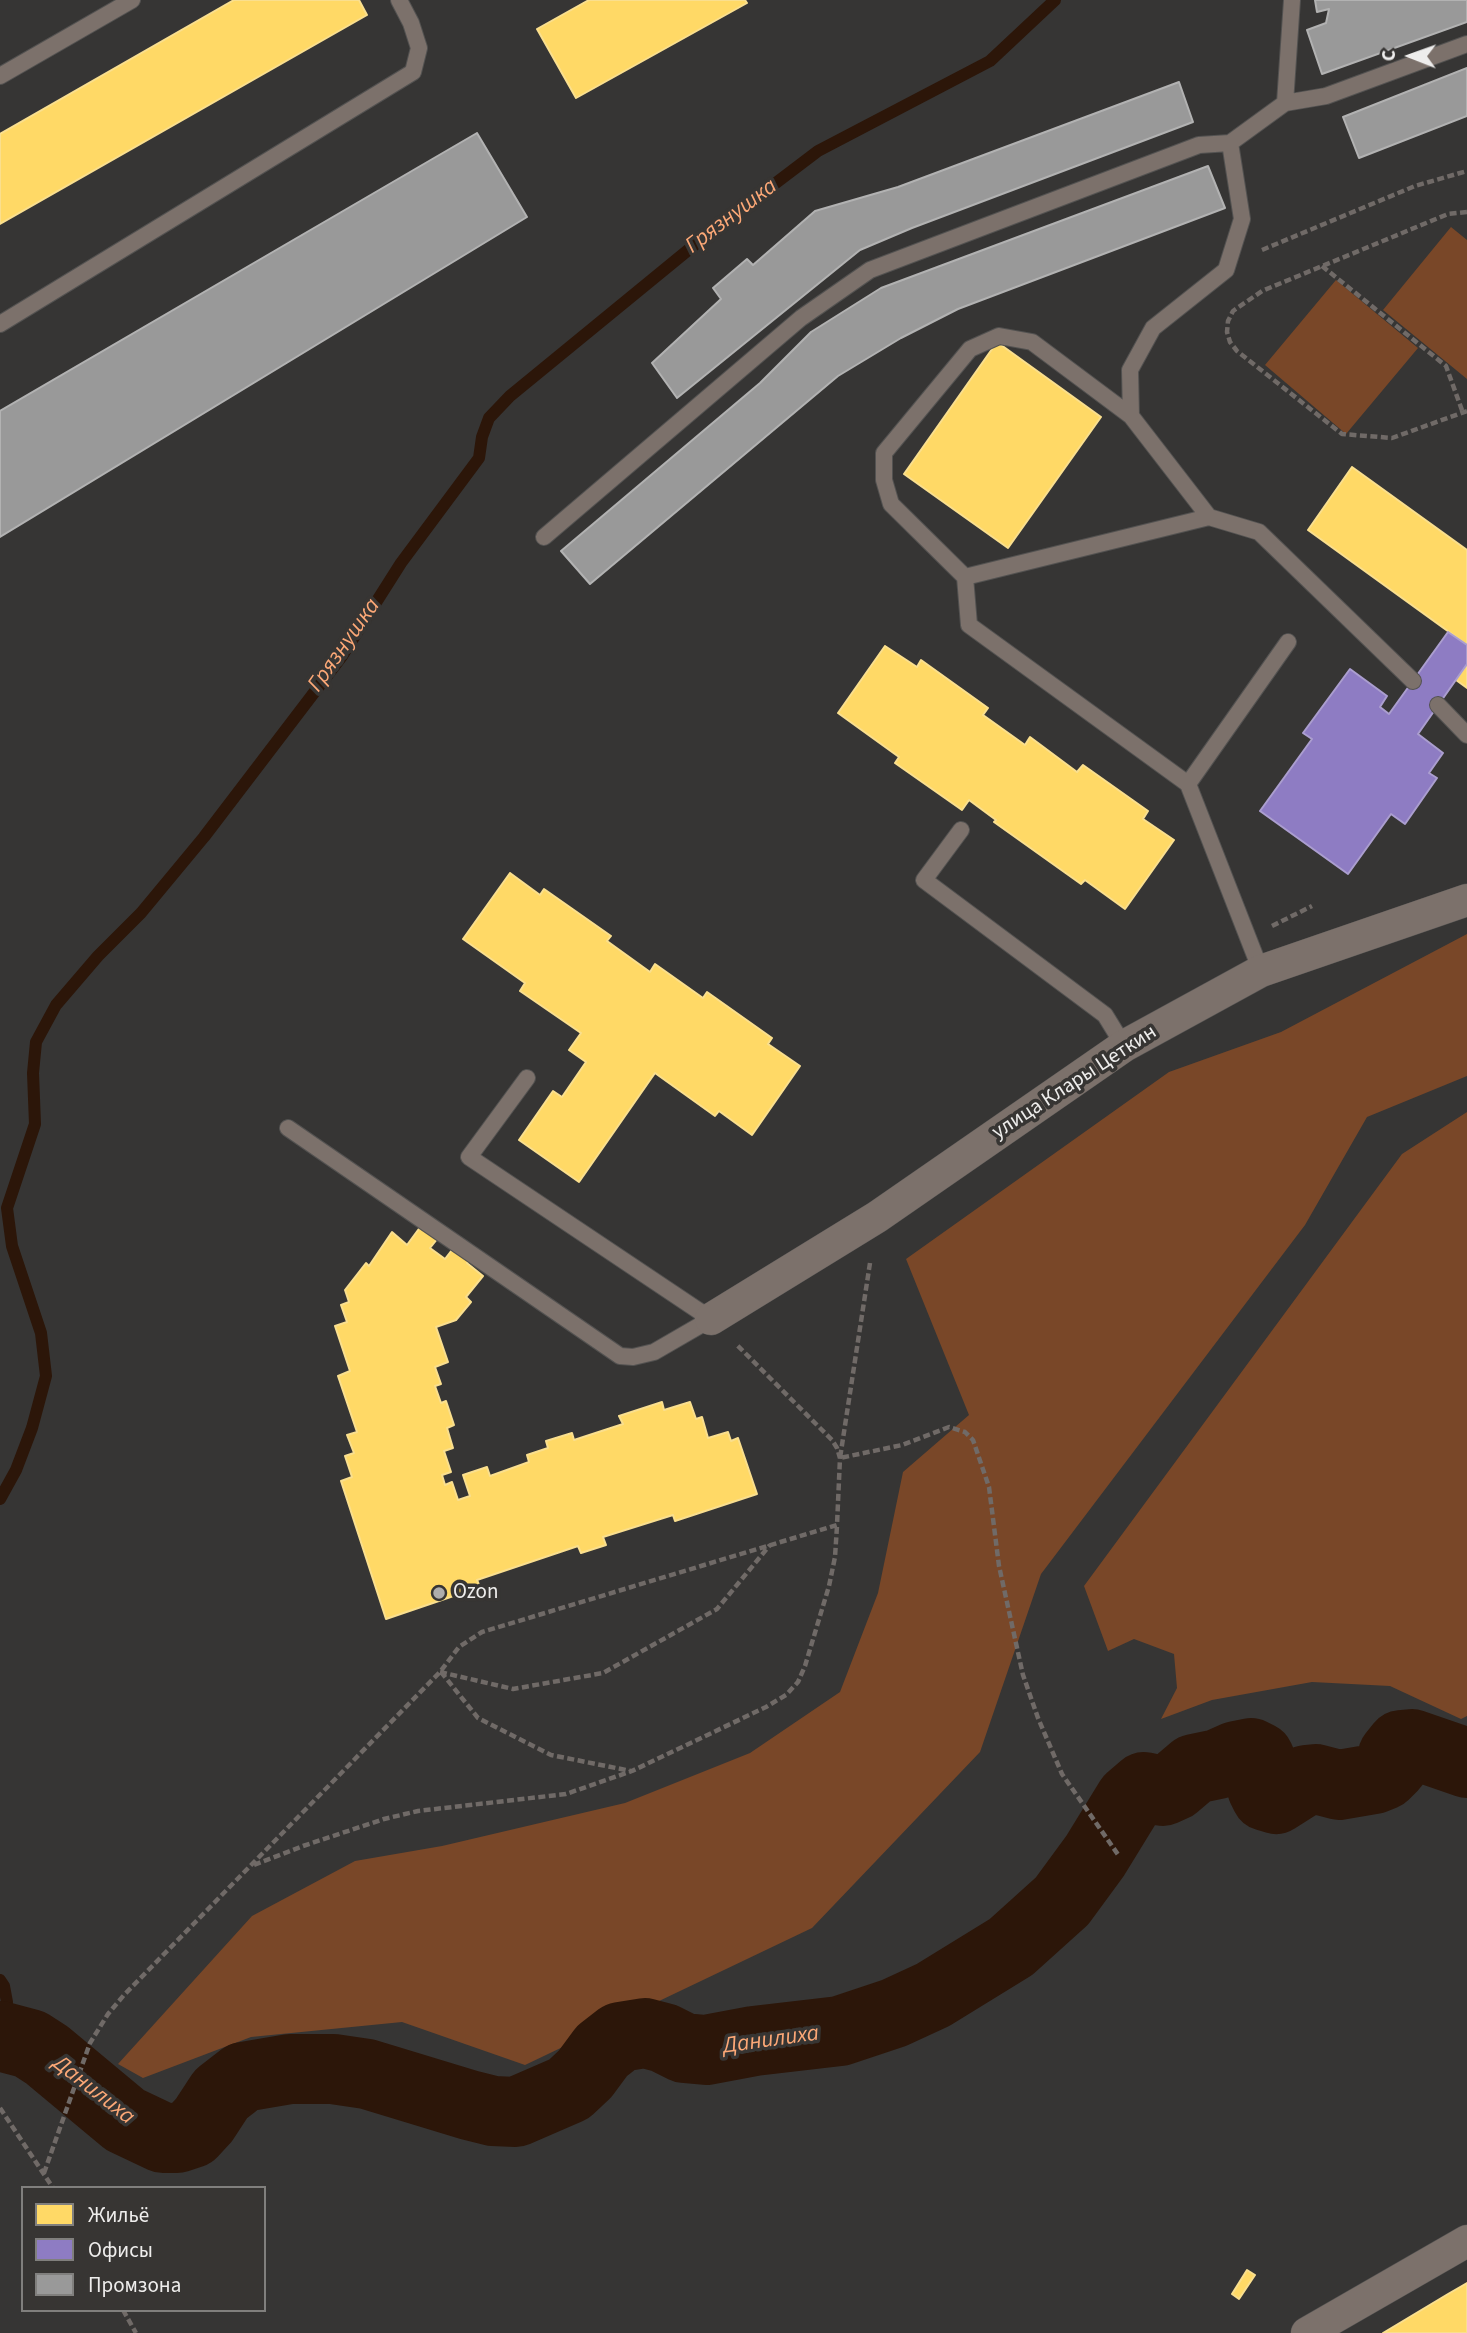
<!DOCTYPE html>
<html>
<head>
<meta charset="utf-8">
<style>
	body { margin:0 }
	#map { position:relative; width:1467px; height:2333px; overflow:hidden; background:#363534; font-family:"Source Sans 3",sans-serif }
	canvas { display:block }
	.legend { position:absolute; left:21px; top:2186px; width:245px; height:126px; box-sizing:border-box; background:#373533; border:2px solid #807f7d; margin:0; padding:9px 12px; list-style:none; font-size:21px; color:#eeedec }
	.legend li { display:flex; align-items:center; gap:14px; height:35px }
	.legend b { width:35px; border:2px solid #807f7d }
	.north { position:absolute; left:1376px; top:21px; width:70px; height:70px; -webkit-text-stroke:5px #373533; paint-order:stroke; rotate:271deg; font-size:19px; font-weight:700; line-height:28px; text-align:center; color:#eeedec }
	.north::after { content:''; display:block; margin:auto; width:24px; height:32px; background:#eeedec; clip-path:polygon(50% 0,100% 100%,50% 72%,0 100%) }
</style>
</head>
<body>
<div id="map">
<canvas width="1467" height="2333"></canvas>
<ul class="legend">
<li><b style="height:19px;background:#ffd966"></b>Жильё</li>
<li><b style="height:19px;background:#8e7cc3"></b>Офисы</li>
<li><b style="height:19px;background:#999"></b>Промзона</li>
</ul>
<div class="north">С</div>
</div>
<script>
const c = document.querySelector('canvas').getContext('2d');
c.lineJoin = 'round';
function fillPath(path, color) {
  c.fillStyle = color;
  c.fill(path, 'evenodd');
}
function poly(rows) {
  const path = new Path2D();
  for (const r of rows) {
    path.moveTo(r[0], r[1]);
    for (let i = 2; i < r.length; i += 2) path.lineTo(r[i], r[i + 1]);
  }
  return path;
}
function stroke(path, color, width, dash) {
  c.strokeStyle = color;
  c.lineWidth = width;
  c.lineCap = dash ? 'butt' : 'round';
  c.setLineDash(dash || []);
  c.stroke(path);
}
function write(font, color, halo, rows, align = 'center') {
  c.font = font + ' "Source Sans 3",sans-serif';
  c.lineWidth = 7;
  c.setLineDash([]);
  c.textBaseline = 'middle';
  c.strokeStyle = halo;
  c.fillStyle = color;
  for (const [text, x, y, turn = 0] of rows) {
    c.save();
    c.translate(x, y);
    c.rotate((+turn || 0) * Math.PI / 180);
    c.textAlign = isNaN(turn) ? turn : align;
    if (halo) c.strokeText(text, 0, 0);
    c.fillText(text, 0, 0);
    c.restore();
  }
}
fillPath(poly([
	[1451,227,1467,240,1467,379,1383,310],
	[1336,280,1418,348,1346,434,1265,365],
	[1467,934,1467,1076,1367,1117,1305,1225,1041,1574,980,1752,812,1928,525,2065,402,2022,251,2037,143,2078,118,2064,252,1916,355,1861,442,1846,625,1803,750,1753,840,1692,878,1593,903,1472,969,1415,906,1259,1169,1072,1281,1032],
	[1467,1112,1467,1716,1461,1719,1390,1686,1312,1682,1212,1700,1161,1719,1177,1688,1174,1654,1134,1639,1108,1651,1084,1586,1402,1154]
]), '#794728');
const homes = poly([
	[234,0,359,0,367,15,0,224,0,134,234,0],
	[589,0,745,0,747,3,576,98,537,29,589,0],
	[997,342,1101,417,1008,548,904,474,997,342],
	[1352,467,1467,550,1467,645,1308,530,1352,467],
	[885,646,917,667,921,660,988,708,983,715,1025,745,1030,737,1077,772,1083,765,1148,811,1143,819,1174,840,1125,909,1085,880,1081,884,994,822,996,820,969,800,962,810,895,763,899,757,838,713,885,646],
	[1467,664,1467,688,1456,680,1467,664],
	[510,873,540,895,544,889,611,936,607,941,650,972,655,964,703,998,707,992,772,1038,768,1044,800,1066,752,1135,719,1111,715,1116,655,1073,579,1182,519,1140,553,1091,562,1097,586,1062,569,1050,581,1033,520,991,525,983,463,939,510,873],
	[421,1226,438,1238,430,1248,445,1259,455,1246,472,1257,467,1263,483,1276,466,1297,471,1302,456,1320,436,1327,448,1362,435,1367,441,1384,435,1386,441,1403,446,1401,454,1425,447,1428,453,1448,444,1451,451,1472,442,1475,445,1485,452,1482,458,1500,470,1496,463,1475,487,1467,490,1476,529,1462,527,1455,548,1448,546,1441,572,1433,574,1440,623,1424,619,1416,662,1402,664,1410,690,1402,696,1419,702,1417,708,1438,728,1432,731,1441,738,1438,757,1494,675,1521,673,1515,603,1537,606,1545,581,1553,578,1546,477,1580,480,1587,386,1619,341,1481,352,1477,345,1456,354,1453,347,1435,357,1432,338,1376,350,1371,335,1326,347,1322,341,1305,349,1302,345,1290,366,1263,369,1266,392,1232,407,1245,421,1226],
	[1247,2270,1255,2275,1239,2299,1232,2294,1247,2270],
	[1467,2283,1467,2333,1383,2333,1448,2294,1467,2283]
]);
fillPath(homes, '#ffd966');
stroke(homes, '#fadf8e', 2);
const offices = poly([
	[1448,632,1467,645,1467,664,1418,734,1443,753,1429,773,1437,778,1405,824,1391,814,1348,874,1260,811,1312,739,1303,733,1350,669,1387,696,1380,707,1389,714,1448,632]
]);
fillPath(offices, '#8e7cc3');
stroke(offices, '#ab9ecf', 2);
const industry = poly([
	[1315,0,1467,0,1467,22,1322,74,1307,30,1326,23,1329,9,1317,12,1315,0],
	[1467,68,1467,116,1359,158,1343,117,1467,68],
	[1179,82,1193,122,912,228,860,250,677,398,652,363,721,299,713,288,747,259,753,265,815,211,898,187,1179,82],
	[477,133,527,217,0,537,0,411,477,133],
	[1208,166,1225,208,958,309,901,338,838,376,590,584,561,551,760,383,811,332,881,288,1208,166]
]);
fillPath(industry, '#999');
stroke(industry, '#b2b2b2', 2);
stroke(poly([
	[0,1499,16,1470,32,1428,46,1376,41,1333,12,1246,7,1208,35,1124,33,1073,36,1042,56,1005,98,956,141,913,204,837,342,656,401,563,479,458,482,437,489,418,510,396,698,242,818,151,990,61,1055,0],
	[0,1980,4,1986,7,2002,4,2020,0,2026]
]), '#2c1609', 12);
stroke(poly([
	[0,2036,30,2044,47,2055,125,2120,163,2138,177,2138,192,2133,204,2120,221,2094,243,2077,290,2069,333,2069,367,2074,469,2105,493,2111,516,2112,569,2089,585,2074,602,2051,620,2037,645,2033,664,2038,684,2048,706,2050,754,2041,840,2031,894,2013,933,1995,1011,1947,1062,1901,1095,1856,1130,1799,1144,1787,1163,1791,1174,1786,1194,1769,1218,1764,1236,1756,1251,1753,1259,1757,1263,1766,1262,1788,1266,1796,1276,1799,1306,1780,1316,1779,1339,1785,1374,1779,1384,1775,1393,1766,1393,1755,1401,1745,1412,1744,1467,1763]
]), '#2c1609', 70);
const lane = poly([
	[0,76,132,0],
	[1285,103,1326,96,1467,44],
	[0,324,413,72,419,48,411,23,399,0],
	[1131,416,1130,370,1153,328,1226,270,1242,219,1230,143,1285,103,1292,0],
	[1209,517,1131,416,1032,342,999,336,970,349,884,453,884,480,891,504,965,577,969,625,1188,784,1261,971],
	[544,537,801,318,870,270,1199,145,1230,143],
	[965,577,1209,517,1259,532,1413,681],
	[1438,705,1467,735],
	[1188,784,1288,642],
	[961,830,924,880,1105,1015,1124,1046],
	[288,1128,620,1356,633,1357,654,1352,711,1319,469,1157,527,1078]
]);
const street = poly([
	[711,1319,877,1217,1124,1046,1261,971,1467,900],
	[1307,2333,1467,2241]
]);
stroke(lane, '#535251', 18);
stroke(street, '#535251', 33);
stroke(poly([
	[1467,212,1448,214,1262,291,1233,311,1228,321,1227,332,1230,342,1237,351,1342,434,1392,438,1467,411],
	[1262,250,1415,186,1467,171],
	[1322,266,1446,366,1463,413],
	[1272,926,1312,906],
	[870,1263,840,1458,902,1445,949,1427,965,1432,973,1440,989,1487,999,1566,1023,1675,1038,1718,1062,1774,1119,1856],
	[440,1672,513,1689,603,1673,717,1609,770,1545],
	[441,1672,478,1718,551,1755,631,1771],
	[254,1865,303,1846,384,1819,418,1811,566,1794,632,1771,766,1707,786,1695,798,1682,805,1666,829,1586,835,1557,837,1526],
	[0,2108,53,2188],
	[44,2173,90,2043,108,2014,124,1995,440,1672,459,1647,482,1632,837,1525,840,1458,837,1448,832,1440,736,1344],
	[123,2310,136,2333]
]), '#706a67', 4.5, [7, 3.5]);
stroke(lane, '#7c716b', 16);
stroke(street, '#7c716b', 32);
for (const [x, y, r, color] of [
	[439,1593,7,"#aeadac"]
]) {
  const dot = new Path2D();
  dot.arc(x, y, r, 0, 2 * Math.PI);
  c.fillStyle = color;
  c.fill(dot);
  stroke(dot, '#373533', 2.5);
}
write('21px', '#eeedec', '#373533', [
	["улица Клары Цеткин",1075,1083,-33]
]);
write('21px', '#eeedec', '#373533', [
	["Ozon",453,1593]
], 'left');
write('italic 23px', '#fca877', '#373533', [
	["Грязнушка",732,217,-37],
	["Грязнушка",345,646,-55],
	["Данилиха",771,2041,-8],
	["Данилиха",93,2091,38]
]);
</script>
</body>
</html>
